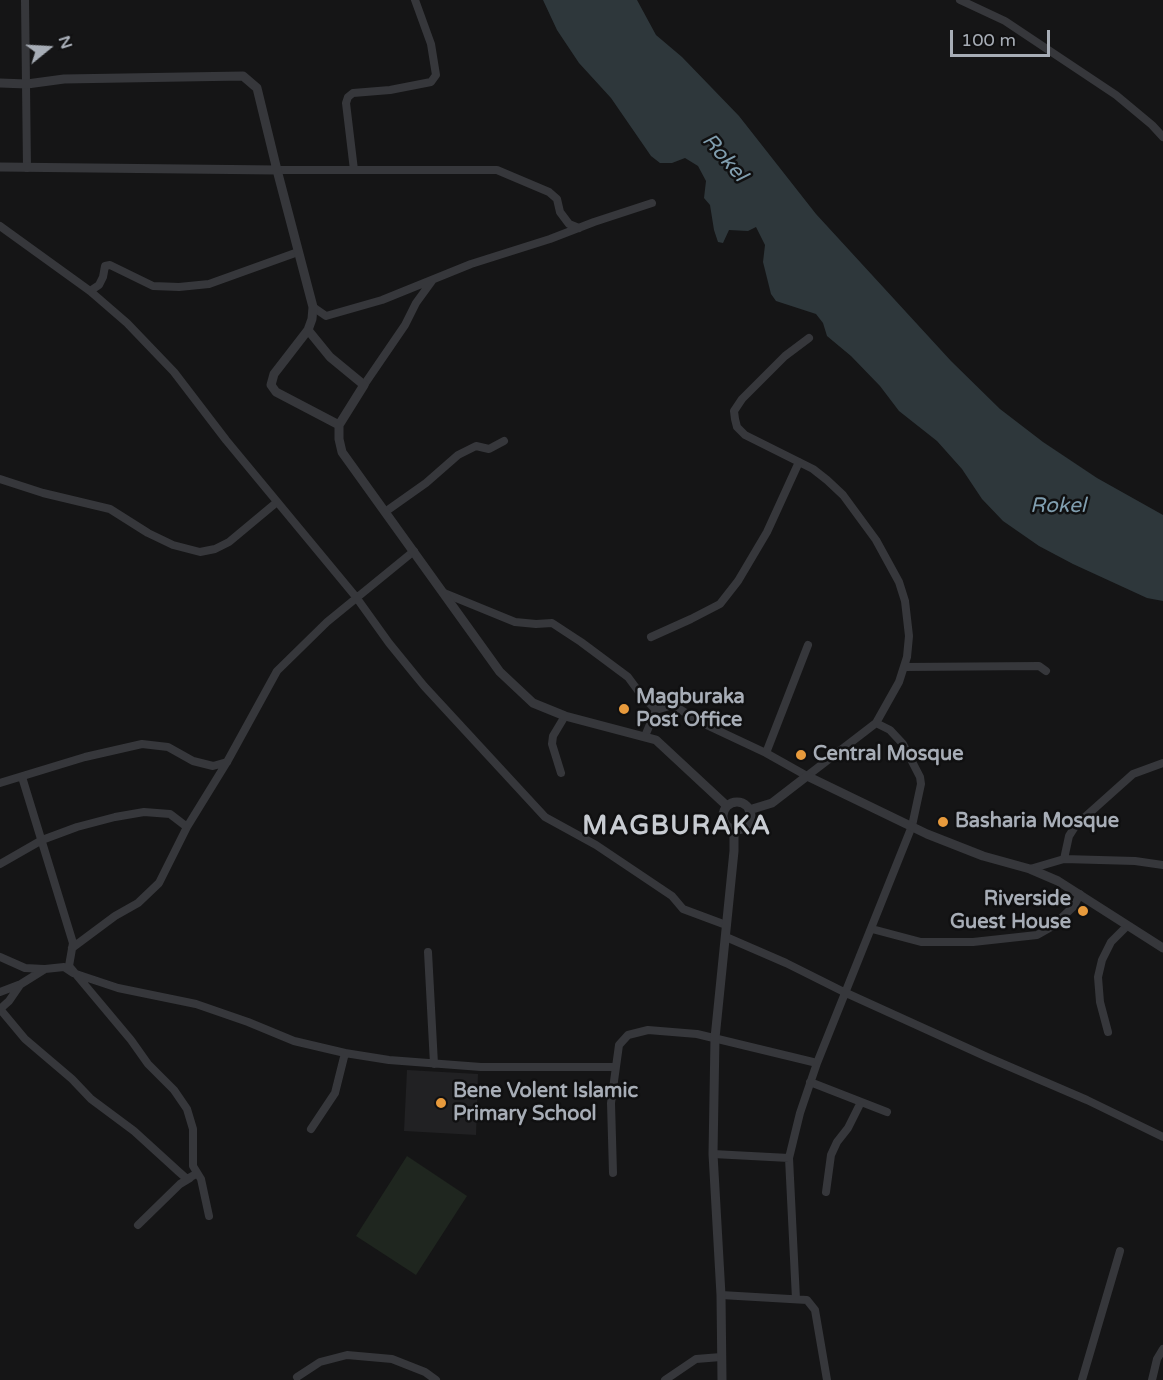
<!DOCTYPE html>
<html>
<head>
<meta charset="utf-8">
<style>
	body { margin:0 }
	#map { position:relative; width:1163px; height:1380px; overflow:hidden; background:#151516; font-family:"Varela Round",sans-serif }
	canvas { display:block }
	.north { position:absolute; left:18px; top:18px; width:60px; height:60px; -webkit-text-stroke:4px #101011; paint-order:stroke; rotate:72deg; font-size:16px; font-weight:700; line-height:24px; text-align:center; color:#a7adb6 }
	.north::after { content:''; display:block; margin:auto; width:21px; height:27px; background:#a7adb6; clip-path:polygon(50% 0,100% 100%,50% 72%,0 100%) }
	.scale { position:absolute; left:950px; top:30px; width:100px; height:27px; box-sizing:border-box; border:3px solid #a7adb6; border-top:0; padding-left:8px; font-size:18px; line-height:21px; white-space:nowrap; color:#a7adb6; -webkit-text-stroke:4px #101011; paint-order:stroke }
</style>
</head>
<body>
<div id="map">
<canvas width="1163" height="1380"></canvas>
<div class="north">N</div>
<div class="scale">100 m</div>
</div>
<script>
const c = document.querySelector('canvas').getContext('2d');
c.lineJoin = 'round';
function fillPath(path, color) {
  c.fillStyle = color;
  c.fill(path, 'evenodd');
}
function poly(rows) {
  const path = new Path2D();
  for (const r of rows) {
    if (r.length === 3) {
      path.moveTo(r[0] + r[2], r[1]);
      path.arc(r[0], r[1], r[2], 0, 2 * Math.PI);
      continue;
    }
    path.moveTo(r[0], r[1]);
    for (let i = 2; i < r.length; i += 2) path.lineTo(r[i], r[i + 1]);
  }
  return path;
}
function stroke(path, color, width, dash) {
  c.strokeStyle = color;
  c.lineWidth = width;
  c.lineCap = dash ? 'butt' : 'round';
  c.setLineDash(dash || []);
  c.stroke(path);
}
function write(font, color, halo, rows, align = 'center') {
  c.font = font + ' "Varela Round",sans-serif';
  c.lineWidth = 5;
  c.setLineDash([]);
  c.textBaseline = 'middle';
  c.strokeStyle = halo;
  c.fillStyle = color;
  for (const [text, x, y, turn = 0] of rows) {
    c.save();
    c.translate(x, y);
    c.rotate((+turn || 0) * Math.PI / 180);
    c.textAlign = isNaN(turn) ? turn : align;
    if (halo) c.strokeText(text, 0, 0);
    c.fillText(text, 0, 0);
    c.restore();
  }
}
fillPath(poly([
	[407,1070,478,1074,476,1135,404,1131]
]), '#212123');
fillPath(poly([
	[407,1156,467,1196,416,1275,356,1236]
]), '#1f261f');
fillPath(poly([
	[543,0,637,0,656,35,682,57,739,116,816,214,951,361,1000,409,1043,442,1097,478,1163,515,1163,601,1147,598,1073,564,1039,546,1003,521,982,499,962,469,937,441,899,411,880,386,851,356,827,336,823,323,816,314,776,301,771,294,763,262,765,245,756,227,748,231,729,230,723,243,718,242,714,230,710,205,704,198,706,181,698,166,685,158,672,163,660,163,651,156,611,98,579,63,557,30]
]), '#2e373b');
stroke(poly([
	[25,0,27,168],
	[960,0,1005,21,1116,95,1152,125,1163,137],
	[277,170,497,170,549,192,557,199,560,212,569,224,579,228],
	[354,170,346,103,348,97,353,93,390,90,431,82,436,75,431,44,415,0],
	[0,226,90,291,127,323,174,372,226,440,356,597,389,643,424,686,545,817,596,845,672,896,683,909,726,925],
	[90,291,99,285,103,277,105,266,110,265,153,286,179,287,209,284,298,252],
	[313,307,326,316,382,300,471,264,550,239,594,222,652,203],
	[364,385,405,325,416,303,432,281],
	[0,479,43,493,110,509,148,533,173,545,200,552,215,549,229,542,277,502],
	[385,512,426,483,458,455,476,446,489,449,504,441],
	[444,593,515,622,536,624,552,623,581,642,628,677,642,696,656,710,645,736],
	[651,637,691,619,720,604,738,581,767,532,799,462],
	[904,667,1039,666,1046,671],
	[656,710,673,705,700,722,766,753,807,776,876,723,899,682,907,657,909,636,905,601,899,582,876,540,843,495,827,480,813,469,745,435,737,427,735,419,734,411,742,399,785,356,809,338],
	[766,753,808,645],
	[561,773,552,744,553,736,565,716],
	[22,777,73,943,69,966,131,1040,148,1064,174,1090,187,1109,193,1129,193,1166,201,1179,209,1216],
	[0,783,85,757,142,744,168,747,193,761,213,766,227,762],
	[1064,859,1069,836,1076,825,1133,774,1163,763],
	[0,864,42,840,77,827,115,817,144,812,170,814,187,827],
	[1030,869,1064,859,1135,861,1163,865],
	[872,929,921,942,973,942,1037,935,1053,926,1074,906,1080,894],
	[726,937,786,963,844,992,987,1057,1087,1100,1163,1137],
	[72,948,115,916,138,903,159,883,187,827,227,762,277,671,327,622,414,551],
	[428,952,434,1064],
	[0,957,25,968,44,969],
	[20,985,9,1001,0,1009,25,1039,72,1079,91,1099,134,1131,179,1172,187,1179,196,1174],
	[0,992,21,984,45,969,64,967,73,973,118,988,196,1004,248,1022,294,1041,345,1053,389,1060,481,1067,615,1067],
	[1108,1032,1100,1002,1098,977,1102,960,1111,942,1127,926],
	[810,1082,887,1112],
	[311,1129,335,1093,345,1053],
	[713,1154,789,1158],
	[613,1173,611,1103,619,1045,628,1035,648,1030,697,1034,817,1063],
	[826,1192,831,1155,837,1142,848,1128,861,1102],
	[138,1225,180,1184,190,1178],
	[721,1295,807,1300,815,1310,827,1380],
	[796,1299,789,1158,800,1113,817,1063,912,826,921,784,920,777,903,744,890,730,876,723],
	[297,1377,320,1362,347,1355,392,1359,425,1372,436,1380],
	[665,1380,696,1359,721,1357],
	[1082,1380,1120,1251],
	[1152,1380,1157,1359,1163,1349]
]), '#36373b', 8);
stroke(poly([
	[0,83,27,84,64,79,243,76,257,88,277,170],
	[0,167,277,170,313,307,312,319,308,330,274,374,271,385,276,392,339,425],
	[308,330,330,357,364,385,339,425,339,439,342,452,500,672,533,703,565,716,656,740,727,806],
	[737,816,14],
	[749,810,772,803,807,776,927,834,983,856,1030,869,1058,881,1163,948],
	[722,1380,721,1295,713,1154,715,1038,734,851,734,830]
]), '#36373b', 9);
for (const [x, y, r, color] of [
	[624,709,6,"#e79a3c"],
	[801,755,6,"#e79a3c"],
	[943,822,6,"#e79a3c"],
	[1083,911,6,"#e79a3c"],
	[441,1103,6,"#e79a3c"]
]) {
  const dot = new Path2D();
  dot.arc(x, y, r, 0, 2 * Math.PI);
  c.fillStyle = color;
  c.fill(dot);
  stroke(dot, '#101011', 2);
}
write('bold 20px', '#a7adb6', '#101011', [
	["Magburaka",636,698],
	["Post Office",636,721],
	["Central Mosque",813,755],
	["Basharia Mosque",955,822],
	["Riverside",1071,900,"right"],
	["Guest House",1071,923,"right"],
	["Bene Volent Islamic",453,1092],
	["Primary School",453,1115]
], 'left');
write('italic 21px', '#809eaf', '#101011', [
	["Rokel",724,158,49],
	["Rokel",1058,506]
]);
c.letterSpacing = '1.5px';
write('bold 26px', '#c8ccd2', '#101011', [
	["MAGBURAKA",677,827]
]);
c.letterSpacing = '0px';
</script>
</body>
</html>
